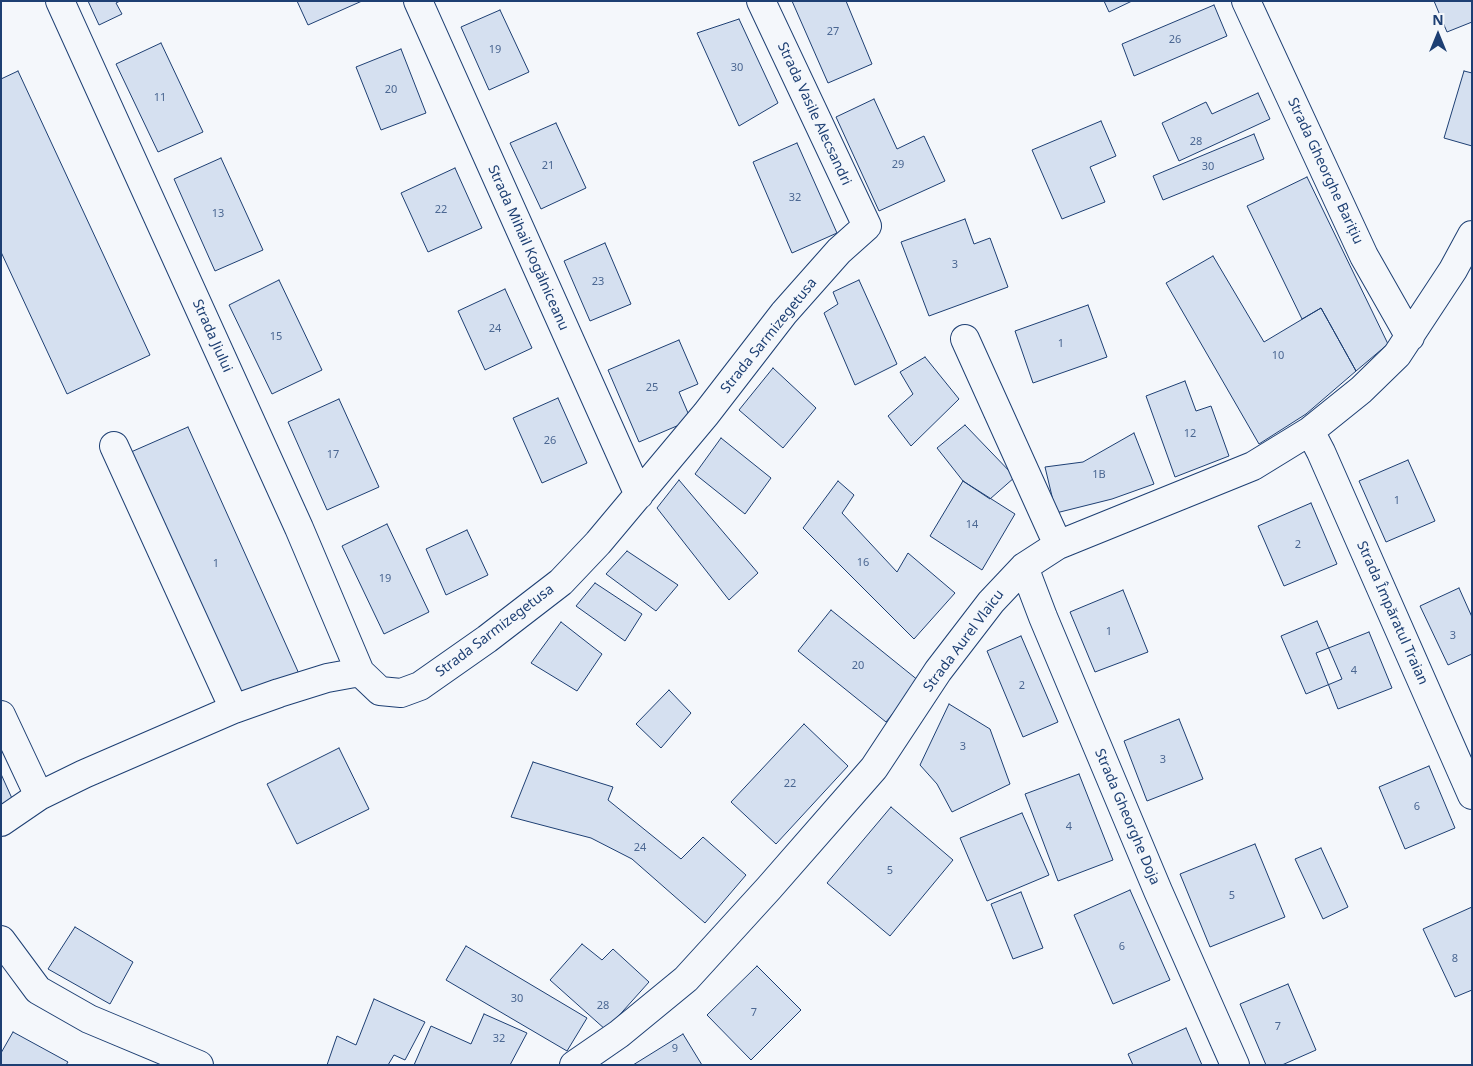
<!DOCTYPE html>
<html>
<head>
<meta charset="utf-8">
<style>
	body { margin:0 }
	#map { position:relative; width:1473px; height:1066px; overflow:hidden; background:#f4f7fb; font-family:"Noto Sans",sans-serif }
	canvas { display:block }
	.frame { position:absolute; inset:0; border:2px solid #1d3f73; pointer-events:none }
	.north { position:absolute; left:1413px; top:10px; width:50px; height:50px; -webkit-text-stroke:4px #f4f7fb; paint-order:stroke; rotate:0deg; font-size:14px; font-weight:700; line-height:20px; text-align:center; color:#1d3f73 }
	.north::after { content:''; display:block; margin:auto; width:18px; height:22px; background:#1d3f73; clip-path:polygon(50% 0,100% 100%,50% 72%,0 100%) }
</style>
</head>
<body>
<div id="map">
<canvas width="1473" height="1066"></canvas>
<div class="frame"></div>
<div class="north">N</div>
</div>
<script>
const c = document.querySelector('canvas').getContext('2d');
c.lineJoin = 'round';
function fillPath(path, color) {
  c.fillStyle = color;
  c.fill(path, 'evenodd');
}
function poly(rows) {
  const path = new Path2D();
  for (const r of rows) {
    path.moveTo(r[0], r[1]);
    for (let i = 2; i < r.length; i += 2) path.lineTo(r[i], r[i + 1]);
  }
  return path;
}
function stroke(path, color, width, dash) {
  c.strokeStyle = color;
  c.lineWidth = width;
  c.lineCap = dash ? 'butt' : 'round';
  c.setLineDash(dash || []);
  c.stroke(path);
}
function write(font, color, halo, rows, align = 'center') {
  c.font = font + ' "Noto Sans",sans-serif';
  c.lineWidth = 4;
  c.setLineDash([]);
  c.textBaseline = 'middle';
  c.strokeStyle = halo;
  c.fillStyle = color;
  for (const [text, x, y, turn = 0] of rows) {
    c.save();
    c.translate(x, y);
    c.rotate((+turn || 0) * Math.PI / 180);
    c.textAlign = isNaN(turn) ? turn : align;
    if (halo) c.strokeText(text, 0, 0);
    c.fillText(text, 0, 0);
    c.restore();
  }
}
const building = poly([
	[88,1,120,1,116,3,122,14,99,25,88,1],
	[297,1,362,1,308,25,297,1],
	[792,1,846,1,872,64,828,83,792,1],
	[1104,1,1132,1,1109,12,1104,1],
	[1434,1,1472,1,1472,22,1447,32,1434,1],
	[1214,5,1227,36,1134,76,1122,44,1214,5],
	[500,10,529,72,489,90,461,27,500,10],
	[739,19,778,103,739,126,697,33,739,19],
	[161,43,203,132,158,152,116,64,161,43],
	[401,49,426,113,381,130,356,67,401,49],
	[18,71,150,355,67,394,1,252,1,79,18,71],
	[1464,71,1472,73,1472,146,1444,138,1464,71],
	[1258,93,1270,119,1179,161,1162,123,1206,102,1212,114,1258,93],
	[874,99,897,149,924,136,945,181,879,211,836,117,874,99],
	[1101,121,1116,156,1090,167,1105,202,1062,219,1032,150,1101,121],
	[556,123,586,188,541,209,510,143,556,123],
	[1254,134,1264,159,1163,200,1153,176,1254,134],
	[797,143,837,233,792,253,753,162,797,143],
	[221,158,263,250,215,271,174,179,221,158],
	[455,168,482,228,428,252,401,193,455,168],
	[1307,177,1388,344,1356,371,1321,308,1302,319,1247,206,1307,177],
	[965,219,974,244,990,238,1008,287,929,316,901,242,965,219],
	[605,243,631,304,590,321,564,261,605,243],
	[1213,256,1264,342,1321,308,1356,371,1306,414,1259,444,1166,283,1213,256],
	[279,280,322,370,272,394,229,305,279,280],
	[859,280,897,364,855,385,824,313,838,304,833,292,859,280],
	[505,289,532,348,485,370,458,311,505,289],
	[1088,305,1107,357,1033,383,1015,331,1088,305],
	[679,340,698,384,679,392,691,420,639,442,608,370,679,340],
	[925,357,959,399,911,446,888,416,913,394,900,372,925,357],
	[773,368,816,408,783,448,739,410,773,368],
	[1185,381,1196,411,1211,406,1229,456,1175,477,1146,396,1185,381],
	[558,398,587,463,542,483,513,418,558,398],
	[339,399,379,487,327,510,288,422,339,399],
	[965,425,1015,477,990,499,963,481,937,448,965,425],
	[188,427,300,676,243,700,131,452,188,427],
	[1134,433,1154,484,1112,499,1056,513,1045,467,1083,462,1134,433],
	[721,438,771,478,745,514,695,474,721,438],
	[1408,460,1435,521,1386,542,1359,481,1408,460],
	[679,480,758,573,729,600,657,508,679,480],
	[838,481,854,495,842,513,897,572,908,553,955,593,914,639,803,528,838,481],
	[963,481,1015,514,982,570,930,536,963,481],
	[1311,503,1337,564,1284,586,1258,526,1311,503],
	[387,524,429,612,384,634,342,546,387,524],
	[467,530,488,575,446,595,426,549,467,530],
	[627,551,678,585,656,611,606,574,627,551],
	[595,583,642,614,625,641,576,606,595,583],
	[1459,588,1472,617,1472,654,1448,665,1420,606,1459,588],
	[1123,590,1148,652,1095,672,1070,612,1123,590],
	[831,610,919,681,886,722,798,651,831,610],
	[1317,621,1342,679,1306,694,1281,636,1317,621],
	[561,622,602,654,577,691,531,663,561,622],
	[1369,632,1392,688,1338,709,1316,653,1369,632],
	[1021,636,1058,722,1023,737,987,651,1021,636],
	[669,690,691,713,661,748,636,724,669,690],
	[949,704,990,729,1010,784,952,812,937,784,920,765,949,704],
	[1179,719,1203,779,1147,801,1124,741,1179,719],
	[804,724,848,766,776,844,731,802,804,724],
	[339,748,369,809,297,844,267,784,339,748],
	[533,762,613,787,608,800,681,859,703,837,746,875,705,923,632,859,591,838,511,817,533,762],
	[1429,766,1455,828,1405,849,1379,787,1429,766],
	[1,774,15,805,1,811,1,774],
	[1079,774,1113,860,1058,881,1025,794,1079,774],
	[891,807,953,860,890,936,827,883,891,807],
	[1022,813,1049,875,987,901,960,838,1022,813],
	[1255,844,1285,917,1210,947,1180,874,1255,844],
	[1321,848,1348,907,1323,919,1295,859,1321,848],
	[1130,890,1170,980,1113,1004,1074,915,1130,890],
	[1021,892,1043,948,1013,959,991,904,1021,892],
	[1472,907,1472,990,1455,997,1423,929,1472,907],
	[75,927,133,962,110,1004,48,969,75,927],
	[582,944,602,960,613,949,649,982,606,1030,550,980,582,944],
	[466,946,587,1018,567,1051,446,980,466,946],
	[757,966,801,1010,751,1060,707,1015,757,966],
	[1288,984,1316,1050,1282,1065,1266,1065,1240,1004,1288,984],
	[374,999,425,1022,405,1060,394,1055,388,1065,327,1065,337,1036,356,1045,374,999],
	[484,1014,527,1033,510,1065,414,1065,431,1026,471,1044,484,1014],
	[1186,1028,1202,1065,1133,1065,1128,1054,1186,1028],
	[13,1032,68,1062,66,1065,1,1065,1,1053,13,1032],
	[683,1034,702,1065,633,1065,683,1034]
]);
fillPath(building, '#d5e0f0');
stroke(building, '#1d3f73', 1);
const minor = poly([
	[60,1,299,528,360,672],
	[418,1,639,495],
	[1246,1,1364,256,1410,337],
	[965,339,1058,545],
	[1310,431,1321,452,1472,795],
	[114,446,234,709],
	[1024,567,1043,617,1158,891,1235,1065],
	[1,715,39,796],
	[1,822,39,796,84,774,234,709,279,693,327,678,360,672,380,691,401,693,420,686,487,639,561,582,598,543,706,414,784,313,839,251,867,226,761,1],
	[1,940,38,990,89,1019,199,1065],
	[574,1065,619,1034,686,979,769,888,874,768,938,671,991,602,1024,567,1058,545,1253,466,1310,431,1361,390,1397,355,1453,270,1472,235]
]);
stroke(minor, '#1d3f73', 30);
stroke(minor, '#f4f7fb', 28);
write('11px', '#4b6792', null, [
	["27",833,32],
	["26",1175,40],
	["19",495,50],
	["30",737,68],
	["20",391,90],
	["11",160,98],
	["28",1196,142],
	["29",898,165],
	["21",548,166],
	["30",1208,167],
	["32",795,198],
	["22",441,210],
	["13",218,214],
	["3",955,265],
	["23",598,282],
	["24",495,329],
	["15",276,337],
	["1",1061,344],
	["10",1278,356],
	["25",652,388],
	["12",1190,434],
	["26",550,441],
	["17",333,455],
	["1B",1099,475],
	["1",1397,501],
	["14",972,525],
	["2",1298,545],
	["16",863,563],
	["1",216,564],
	["19",385,579],
	["1",1109,632],
	["3",1453,636],
	["20",858,666],
	["4",1354,671],
	["2",1022,686],
	["3",963,747],
	["3",1163,760],
	["22",790,784],
	["6",1417,807],
	["4",1069,827],
	["24",640,848],
	["5",890,871],
	["5",1232,896],
	["6",1122,947],
	["8",1455,959],
	["30",517,999],
	["28",603,1006],
	["7",754,1013],
	["7",1278,1027],
	["32",499,1039],
	["9",675,1049]
]);
write('14px', '#1d3f73', '#f4f7fb', [
	["Strada Vasile Alecsandri",814,114,65],
	["Strada Gheorghe Barițiu",1325,171,65],
	["Strada Mihail Kogălniceanu",528,248,66],
	["Strada Jiului",212,336,66],
	["Strada Sarmizegetusa",769,336,-51],
	["Strada Împăratul Traian",1392,613,66],
	["Strada Sarmizegetusa",495,631,-37],
	["Strada Aurel Vlaicu",964,641,-53],
	["Strada Gheorghe Doja",1127,817,67]
]);
</script>
</body>
</html>
